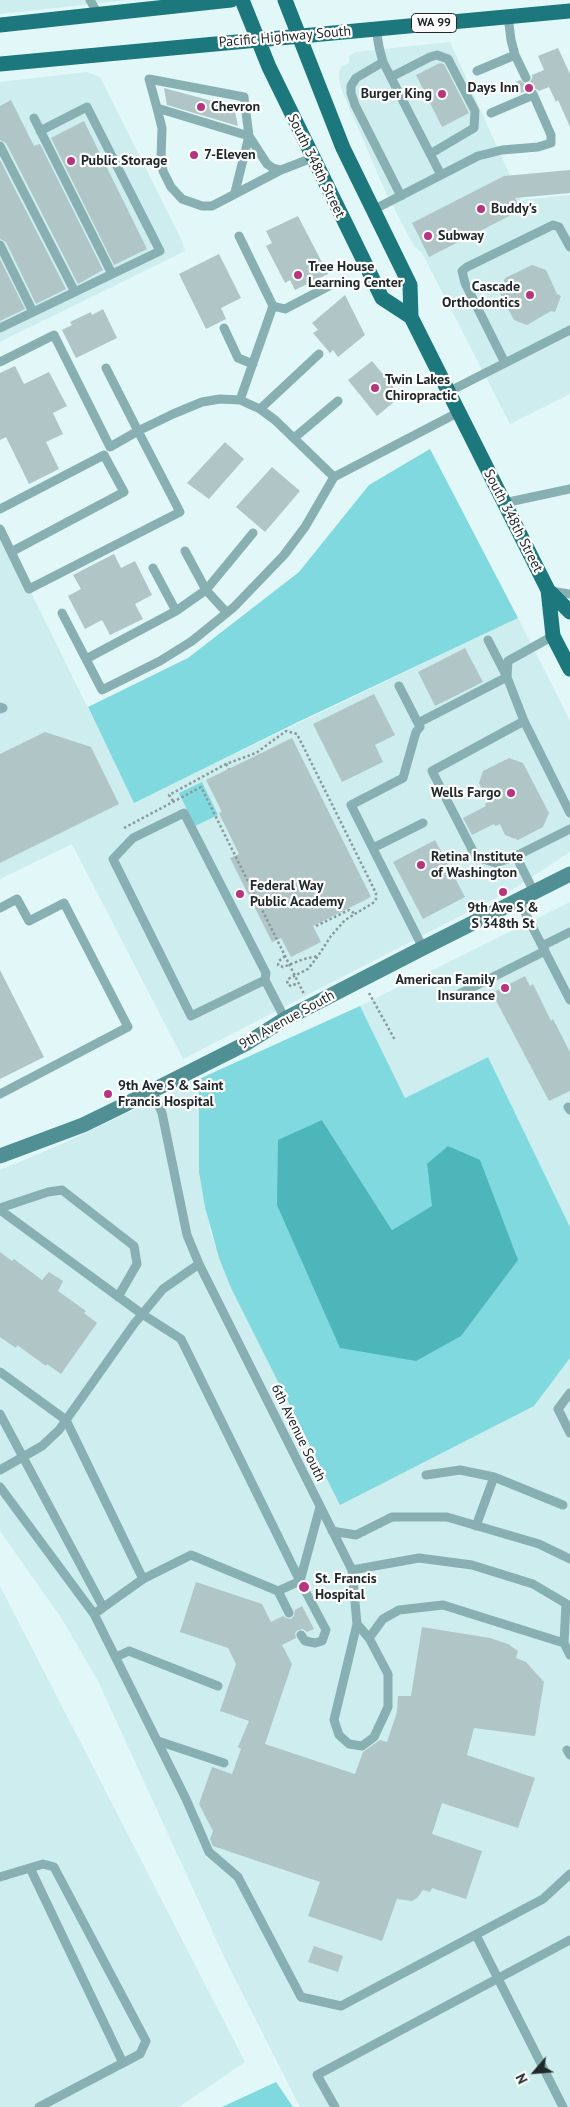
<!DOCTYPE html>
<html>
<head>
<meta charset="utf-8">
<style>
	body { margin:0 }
	#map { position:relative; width:570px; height:2107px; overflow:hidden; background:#e2f7f8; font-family:"PT Sans",sans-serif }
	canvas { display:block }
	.north { position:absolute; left:510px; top:2047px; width:50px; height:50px; -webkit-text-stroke:4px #fff; paint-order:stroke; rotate:243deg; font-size:14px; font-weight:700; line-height:20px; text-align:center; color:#21292a }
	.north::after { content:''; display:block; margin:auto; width:18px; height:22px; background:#21292a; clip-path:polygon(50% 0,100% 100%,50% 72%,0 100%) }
</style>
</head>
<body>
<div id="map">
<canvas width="570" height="2107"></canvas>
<div class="north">N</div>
</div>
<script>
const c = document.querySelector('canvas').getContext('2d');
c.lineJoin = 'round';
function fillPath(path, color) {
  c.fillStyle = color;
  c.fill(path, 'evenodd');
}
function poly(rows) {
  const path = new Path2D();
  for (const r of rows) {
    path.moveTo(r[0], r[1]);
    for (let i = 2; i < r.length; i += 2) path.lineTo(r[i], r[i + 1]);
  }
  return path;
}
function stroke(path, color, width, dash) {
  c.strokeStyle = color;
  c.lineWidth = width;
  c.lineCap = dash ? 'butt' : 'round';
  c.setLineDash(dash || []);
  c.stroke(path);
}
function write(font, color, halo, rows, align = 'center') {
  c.font = font + ' "PT Sans",sans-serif';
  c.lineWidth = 4.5;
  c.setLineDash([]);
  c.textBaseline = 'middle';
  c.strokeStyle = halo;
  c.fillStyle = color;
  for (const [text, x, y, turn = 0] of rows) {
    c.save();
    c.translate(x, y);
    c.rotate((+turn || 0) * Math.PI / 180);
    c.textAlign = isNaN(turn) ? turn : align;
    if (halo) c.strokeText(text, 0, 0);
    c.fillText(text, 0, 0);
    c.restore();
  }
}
fillPath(poly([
	[0,0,129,0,0,14],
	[450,42,521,200,570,195,570,394,510,424,422,253,414,246,387,195,342,91,339,79,339,71,342,66,349,63,349,56,355,52],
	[87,72,100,77,182,241,185,251,0,342,0,82],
	[0,529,134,802,518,618,570,721,570,852,515,888,183,1059,72,844,0,879],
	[570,902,570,1227,488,1057,405,1098,360,1006],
	[199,1079,199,1172,211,1234,231,1288,268,1360,534,1406,570,1358,570,2107,300,2107,227,1963,98,1681,62,1619,0,1531,0,1170,62,1144],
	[0,1586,245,2062,179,2107,0,2107]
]), '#ceedef');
fillPath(poly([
	[430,449,518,618,298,722,134,803,88,707,188,658,299,572,369,485],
	[202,782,218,815,195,826,179,793],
	[360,1006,405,1098,488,1057,570,1227,570,1358,534,1406,340,1505,231,1288,219,1258,205,1207,199,1172,199,1079],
	[322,1120,392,1230,433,1206,427,1164,461,1336,277,1205],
	[276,2082,293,2107,222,2107]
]), '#80d9de');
fillPath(poly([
	[322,1120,392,1230,432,1206,427,1164,448,1146,480,1160,518,1260,461,1336,416,1361,340,1348,277,1205,278,1140]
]), '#4db6bb');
fillPath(poly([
	[558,48,570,74,570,127,558,100,556,102,549,87,539,91,536,89,531,88,521,93,516,82,520,80,525,84,529,83,532,79,532,75,544,70,538,56],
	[440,63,444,64,469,113,442,127,416,75],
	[164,88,234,107,238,126,167,105],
	[11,100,34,146,40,144,103,270,78,284,6,143,0,140,0,106],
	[84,121,147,249,114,265,51,138],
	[0,160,66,289,36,304,6,242,0,239],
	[570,170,570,193,515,198,521,210,429,257,412,223,504,176],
	[298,216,328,274,295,290,290,280,285,283,266,246,272,243,266,231],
	[219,254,241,298,221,308,226,319,206,329,179,274],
	[0,259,25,309,0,321],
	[532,265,546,270,557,294,561,296,555,312,551,311,527,325,514,320,500,293,505,278],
	[345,295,365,335,338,357,333,350,330,353,313,333,318,330,312,323],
	[103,309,117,338,76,358,62,330,72,325,70,322,91,312,92,315],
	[372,361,401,396,377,416,348,380],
	[15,366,24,384,49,372,67,406,53,413,63,434,46,442,59,469,29,484,6,437,0,440,0,373],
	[225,442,244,459,209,499,187,483],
	[272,467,300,491,265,532,236,507],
	[114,554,121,568,135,561,152,595,135,604,143,619,110,635,102,620,85,629,68,596,81,589,73,575],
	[465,648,483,682,435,706,418,672],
	[374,694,395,735,375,745,383,762,342,782,313,724],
	[45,732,91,747,119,804,0,863,0,754],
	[292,738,371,897,313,926,321,942,291,957,281,938,272,942,230,858,239,854,219,813,222,812,206,780],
	[509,758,523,763,549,813,543,827,518,840,505,835,500,824,495,826,494,824,472,835,463,818,486,806,485,804,488,802,479,783,483,771],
	[435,840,465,897,423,919,393,862],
	[0,970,44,1057,0,1079],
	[525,976,530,986,533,984,551,1021,553,1019,570,1052,570,1091,549,1101,492,993],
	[0,1252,12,1261,14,1259,42,1280,49,1272,63,1281,58,1291,86,1311,84,1313,97,1323,61,1374,47,1364,46,1366,17,1345,16,1348,0,1337],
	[196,1582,262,1604,271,1622,283,1616,286,1618,291,1619,294,1616,295,1610,302,1606,314,1629,307,1632,303,1629,298,1630,295,1633,296,1638,282,1645,292,1664,265,1744,355,1774,363,1752,380,1740,387,1742,397,1712,398,1696,411,1696,422,1627,490,1638,508,1644,518,1651,516,1658,526,1662,544,1682,535,1736,474,1728,467,1755,535,1778,518,1828,442,1803,432,1834,482,1851,466,1899,432,1888,430,1892,423,1890,417,1898,412,1901,397,1899,382,1941,308,1916,320,1882,213,1846,210,1839,213,1831,199,1804,212,1767,232,1774,241,1749,238,1747,249,1721,220,1711,236,1664,228,1648,180,1632],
	[314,1946,343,1956,338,1972,308,1962]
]), '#b0c5c6');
stroke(poly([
	[226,764,229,769],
	[173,801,169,795,226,764,256,753,286,731,297,734,376,893,376,899,373,903,345,920,331,936,318,956],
	[124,828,201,787,304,994],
	[316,926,349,910,354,913],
	[285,956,279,961,278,965,283,967,304,959,318,956,308,969,288,979,287,984,291,986,298,983],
	[369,993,395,1040]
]), '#8a999a', 2.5, [2.5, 2.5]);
stroke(poly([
	[90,0,98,14],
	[508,16,511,40,515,55,526,78],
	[376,28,379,47,383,62,441,175],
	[383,62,356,78,351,86,351,93,355,105,401,196],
	[477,71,515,55],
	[391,77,430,57,437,55,448,59,475,111,474,128,430,154],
	[157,108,162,128,161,158,163,171,171,187,182,199,202,206,212,206,281,170],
	[491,113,533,95],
	[34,118,112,274],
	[0,146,75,292],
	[235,192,249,136,244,97,149,79,157,108,249,136,267,164,273,168,281,170,312,158],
	[373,210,478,156,502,150,538,147,551,143,551,135,533,94],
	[239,236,273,306,240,400],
	[0,245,33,312],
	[273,306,285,309,329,286],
	[0,328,160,251,87,107,40,131],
	[224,328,238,358,253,364],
	[0,362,54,335,110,447,138,431,180,512,29,589,0,529],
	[505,363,465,283,462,271,467,267,553,225,559,227,570,247],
	[106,368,138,431,173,414,202,402,220,399,240,400,260,409,275,420,334,477],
	[448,392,570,330],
	[260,409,319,354],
	[294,438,338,401],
	[504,503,570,489],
	[0,509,104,455,124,492,11,552],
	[550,591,570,594],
	[176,611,206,590,185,551],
	[62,613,102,690,160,661,192,641,234,607,284,555,305,527,334,477,459,412],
	[227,613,206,590,253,533],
	[553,636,508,661,507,677,524,721,570,813],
	[86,659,176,611,153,568],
	[399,686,420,727,416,732,403,778,351,805,423,948],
	[0,707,3,708,0,709],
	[524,721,432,771,476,857,496,863,516,856,570,829],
	[418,723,507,677,488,640],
	[373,848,423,823],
	[516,856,534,892],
	[519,901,570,1000],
	[0,908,17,899,29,921,64,903,128,1027,0,1094],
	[542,946,570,932],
	[265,980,191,1016,113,859,133,838,184,813,266,973,265,980,285,1019],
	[459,994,545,951],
	[152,1090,162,1113,187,1235,199,1264,352,1570,419,1558,472,1565,533,1584,570,1606],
	[568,1107,570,1110],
	[0,1208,48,1192,62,1190,134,1246,137,1264,118,1297],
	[0,1210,142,1314,181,1339,300,1581,326,1630,322,1641,315,1643,305,1641,301,1635],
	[0,1372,66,1420,143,1579],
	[570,1393,558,1409,570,1433],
	[0,1414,103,1607],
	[0,1470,42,1446,59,1430,134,1324,163,1289,199,1264],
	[426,1475,460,1470,494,1477,476,1526],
	[494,1477,563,1505],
	[0,1487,94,1614,186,1799,209,1852,238,1877,301,1997,341,2006,543,1899,570,1874],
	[332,1531,356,1535,392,1517,447,1517,539,1544,570,1559],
	[352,1570,357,1624,334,1720,339,1735,349,1744,362,1746,374,1737,388,1707,388,1674,369,1638,357,1624],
	[278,1591,289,1613],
	[566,1604,564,1643,570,1655],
	[94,1614,143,1579,191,1555,278,1591,300,1581,320,1507],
	[369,1638,383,1619,399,1610,443,1605,564,1643],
	[116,1657,129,1651,218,1686],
	[158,1741,224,1763],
	[567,1750,570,1755],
	[30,1868,123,2063],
	[0,1877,43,1864,54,1867,146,2041,140,2054,39,2107],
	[476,1935,563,2107],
	[335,2107,317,2075,570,1940]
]), '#88b0b2', 9);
stroke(poly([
	[0,1156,83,1125,120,1107,247,1043,285,1019,423,948,570,874]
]), '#508f93', 15);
stroke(poly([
	[242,0,269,67,382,298,411,317],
	[285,0,343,148,410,285,411,317,548,590,570,612],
	[0,25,231,0],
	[0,64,570,11],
	[548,590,553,636,570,669]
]), '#1c787c', 15);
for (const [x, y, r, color] of [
	[529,88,5,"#b7357e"],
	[442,94,5,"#b7357e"],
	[201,107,5,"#b7357e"],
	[194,155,5,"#b7357e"],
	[71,161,5,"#b7357e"],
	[481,209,5,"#b7357e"],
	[428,236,5,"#b7357e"],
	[298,275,5,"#b7357e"],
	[530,295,5,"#b7357e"],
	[375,388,5,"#b7357e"],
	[511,793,5,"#b7357e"],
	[421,865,5,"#b7357e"],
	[503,892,5,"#b7357e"],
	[240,894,5,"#b7357e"],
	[505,988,5,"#b7357e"],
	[108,1094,5,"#b7357e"],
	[304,1587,6,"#b7357e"]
]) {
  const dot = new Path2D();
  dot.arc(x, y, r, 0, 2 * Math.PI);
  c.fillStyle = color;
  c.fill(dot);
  stroke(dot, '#fff', 2);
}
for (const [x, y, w] of [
	[434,23,45]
]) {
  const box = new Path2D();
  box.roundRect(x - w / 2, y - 9.5, w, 19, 4);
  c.fillStyle = '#fff';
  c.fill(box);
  stroke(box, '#21292a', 1);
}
write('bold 12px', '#21292a', null, [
	["WA 99",434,23]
]);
write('14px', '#21292a', '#fff', [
	["Pacific Highway South",285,37,-5],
	["South 348th Street",316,166,64],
	["South 348th Street",513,521,63],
	["9th Avenue South",287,1020,-29],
	["6th Avenue South",298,1433,64]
]);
write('bold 14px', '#21292a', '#fff', [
	["Days Inn",519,88,"right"],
	["Burger King",432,94,"right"],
	["Chevron",211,107],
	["7-Eleven",204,155],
	["Public Storage",81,161],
	["Buddy's",491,209],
	["Subway",438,236],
	["Tree House",308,267],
	["Learning Center",308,283],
	["Cascade",520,287,"right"],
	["Orthodontics",520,303,"right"],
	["Twin Lakes",385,380],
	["Chiropractic",385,396],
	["Wells Fargo",501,793,"right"],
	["Retina Institute",431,857],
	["of Washington",431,873],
	["Federal Way",250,886],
	["Public Academy",250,902],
	["9th Ave S &",503,908,"center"],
	["S 348th St",503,924,"center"],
	["American Family",495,980,"right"],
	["Insurance",495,996,"right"],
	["9th Ave S & Saint",118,1086],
	["Francis Hospital",118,1102],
	["St. Francis",315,1579],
	["Hospital",315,1595]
], 'left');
</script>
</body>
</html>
